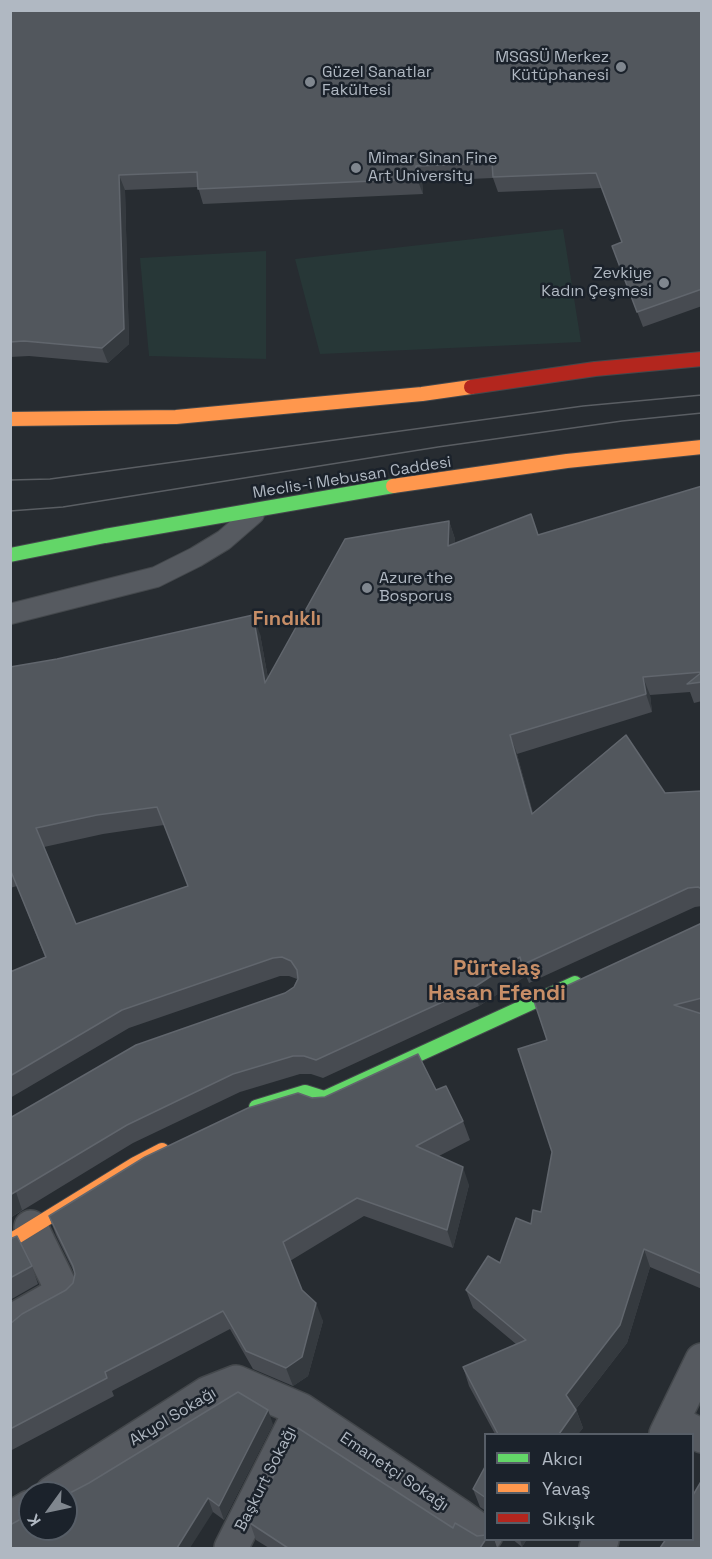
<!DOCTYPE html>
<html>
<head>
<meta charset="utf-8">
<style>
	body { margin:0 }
	#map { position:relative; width:712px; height:1559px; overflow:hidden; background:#272c31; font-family:"Space Grotesk",sans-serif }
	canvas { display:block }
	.frame { position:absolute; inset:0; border:12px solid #b0b8c2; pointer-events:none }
	.legend { position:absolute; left:484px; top:1433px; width:210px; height:108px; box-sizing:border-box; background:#1b222b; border:2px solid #575e67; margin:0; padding:8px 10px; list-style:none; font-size:18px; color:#b0b8c2 }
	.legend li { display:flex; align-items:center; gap:12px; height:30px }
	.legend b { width:30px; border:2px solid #575e67 }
	.north { position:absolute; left:18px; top:1481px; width:60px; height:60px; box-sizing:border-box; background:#1b222b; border:2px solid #575e67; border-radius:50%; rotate:237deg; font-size:16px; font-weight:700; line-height:24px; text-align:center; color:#b0b8c2 }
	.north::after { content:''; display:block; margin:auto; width:21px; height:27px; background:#80878f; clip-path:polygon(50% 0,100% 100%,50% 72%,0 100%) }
</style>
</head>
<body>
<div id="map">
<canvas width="712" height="1559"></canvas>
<div class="frame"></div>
<ul class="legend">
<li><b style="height:8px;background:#63d668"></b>Akıcı</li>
<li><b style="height:8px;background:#ff974d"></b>Yavaş</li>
<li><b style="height:8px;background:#b3261e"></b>Sıkışık</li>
</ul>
<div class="north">K</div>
</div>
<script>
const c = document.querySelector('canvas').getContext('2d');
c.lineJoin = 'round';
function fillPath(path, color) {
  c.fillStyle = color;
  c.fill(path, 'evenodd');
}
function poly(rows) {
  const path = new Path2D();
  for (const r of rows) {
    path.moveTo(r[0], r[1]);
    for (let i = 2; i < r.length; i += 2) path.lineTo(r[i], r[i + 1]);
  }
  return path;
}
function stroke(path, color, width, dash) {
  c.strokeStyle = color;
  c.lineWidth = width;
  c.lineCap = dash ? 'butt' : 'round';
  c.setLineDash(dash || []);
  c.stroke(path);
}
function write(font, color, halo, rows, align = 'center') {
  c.font = font + ' "Space Grotesk",sans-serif';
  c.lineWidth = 5;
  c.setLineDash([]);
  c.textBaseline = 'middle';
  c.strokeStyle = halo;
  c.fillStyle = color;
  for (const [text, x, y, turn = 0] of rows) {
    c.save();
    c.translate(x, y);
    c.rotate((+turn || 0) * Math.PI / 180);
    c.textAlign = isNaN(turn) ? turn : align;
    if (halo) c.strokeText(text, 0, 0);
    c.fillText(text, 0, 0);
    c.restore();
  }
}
fillPath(poly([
	[563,229,581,342,320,354,295,259],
	[266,251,266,359,149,356,140,258]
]), '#273737');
const lane = poly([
	[10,614,156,577,196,557,224,540,254,514]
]);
const street = poly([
	[10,1326,17,1318,63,1292,31,1227],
	[674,1422,702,1436],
	[666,1434,702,1360],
	[52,1493,208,1393,236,1382,301,1410,460,1516,486,1535],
	[10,1519,30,1507],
	[231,1548,301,1410],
	[596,1548,602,1540]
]);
const fast = poly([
	[10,555,105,536,393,486],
	[256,1107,305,1092,324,1098,575,983]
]);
const slow = poly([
	[10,419,176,417,422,394,471,387],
	[393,486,567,461,702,447],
	[10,1241,135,1164,162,1150]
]);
const jam = poly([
	[471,387,595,369,702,359]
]);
stroke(lane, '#44484c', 22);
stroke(street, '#44484c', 36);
stroke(fast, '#44484c', 16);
stroke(slow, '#44484c', 16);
stroke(jam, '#44484c', 16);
stroke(lane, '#565a60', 20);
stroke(street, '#565a60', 33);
stroke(fast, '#63d668', 14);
stroke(slow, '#ff974d', 14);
stroke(jam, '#b3261e', 14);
stroke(poly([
	[10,480,50,479,583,406,702,395],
	[10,511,63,507,438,447,622,421,702,413]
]), '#5a5e63', 1.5);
fillPath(poly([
	[10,10,702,10,702,306,643,327,612,246,622,242,602,188,498,192,493,178,422,181,423,194,203,204,198,187,125,190,129,344,108,363,29,356,10,357],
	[702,486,702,701,694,703,690,692,650,695,652,712,517,754,533,813,665,793,702,791,702,906,695,907,529,983,526,976,479,1006,323,1078,311,1074,300,1074,240,1092,133,1143,10,1218,10,1118,285,993,294,987,297,979,289,976,280,976,129,1028,10,1098,10,972,45,957,17,886,10,888,10,667,260,634,268,678,449,521,455,539,455,543,539,535],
	[164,825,188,886,76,924,44,847,103,834],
	[702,923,702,1289,650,1267,627,1343,576,1409,583,1428,578,1434,495,1434,469,1386,463,1367,516,1344,473,1308,466,1290,500,1263,541,1212,552,1152,547,1040],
	[436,1090,463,1121,470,1140,439,1156,469,1185,453,1248,364,1216,290,1261,302,1290,323,1321,308,1376,293,1386,253,1369,230,1329,112,1391,114,1396,10,1451,10,1324,66,1290,73,1283,75,1274,56,1235,49,1216,312,1098],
	[10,1239,32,1266,38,1284,10,1300],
	[273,1424,224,1520,213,1512,10,1548],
	[486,1465,486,1511,480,1507,473,1489],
	[250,1523,453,1528,477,1536,494,1539,497,1548,269,1548,256,1540],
	[512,1539,527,1539,522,1547]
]), '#474b51');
fillPath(poly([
	[416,166,422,181,423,194,417,179],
	[119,175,125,190,129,344,108,363,102,348],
	[449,521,455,539,455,564,448,546],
	[253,615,260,634,272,701,265,683],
	[643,677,650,695,652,712,646,694],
	[510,735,517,754,538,833,532,814],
	[520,957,526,976,479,1006,473,988],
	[463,1167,469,1185,453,1248,447,1230],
	[16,1192,22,1210,10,1218,10,1195],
	[644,1249,650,1267,627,1343,572,1414,566,1395],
	[316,1303,323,1321,308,1376,293,1386,286,1368],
	[268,1410,273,1424,224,1520,219,1506],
	[576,1410,583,1428,578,1434,559,1434],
	[208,1498,213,1512,190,1548,177,1548],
	[486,1539,494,1539,497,1548,480,1548],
	[520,1539,527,1539,522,1547]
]), '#353a3f');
const building = poly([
	[10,10,702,10,702,289,637,312,612,246,622,242,596,173,493,177,492,163,416,166,417,179,198,189,197,172,119,175,124,329,102,348,24,341,10,342,10,10],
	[702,486,702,672,643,677,646,694,510,735,532,814,626,735,665,793,702,791,702,889,698,887,688,888,522,965,520,957,473,988,316,1060,304,1056,293,1056,233,1074,127,1125,10,1195,10,1118,136,1045,285,993,294,987,298,979,297,970,291,961,282,957,273,958,122,1010,10,1076,10,972,46,957,10,869,10,667,57,659,253,615,265,683,345,539,449,521,448,546,531,514,538,535,702,486],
	[157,807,188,886,76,924,36,828,97,815,157,807],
	[702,672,702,682,687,684,702,672],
	[702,923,702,998,674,1005,702,1014,702,1274,644,1249,620,1325,566,1395,576,1410,559,1434,498,1434,463,1367,526,1340,466,1290,488,1256,500,1263,516,1218,531,1224,533,1210,541,1212,552,1152,518,1049,547,1040,534,1001,702,923],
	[418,1054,436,1090,446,1086,463,1121,416,1146,463,1167,447,1230,357,1198,283,1242,302,1290,316,1303,302,1357,286,1368,246,1351,223,1311,105,1372,107,1378,10,1429,10,1324,22,1314,66,1290,73,1283,75,1274,73,1266,49,1216,145,1157,248,1108,298,1093,312,1098,325,1097,418,1054],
	[17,1236,32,1266,10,1278,10,1239,17,1236],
	[238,1392,268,1410,219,1506,208,1498,177,1548,10,1548,10,1525,30,1514,30,1529,66,1529,66,1495,89,1483,238,1392],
	[298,1428,453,1528,455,1523,477,1536,486,1535,486,1539,480,1548,288,1548,250,1523,298,1428],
	[486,1465,486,1498,473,1489,486,1465],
	[702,1480,702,1548,660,1548,666,1539,693,1539,693,1495,702,1480]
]);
fillPath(building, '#52575d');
stroke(building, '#61666d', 1.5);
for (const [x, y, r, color] of [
	[621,67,6,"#80878f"],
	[310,82,6,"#80878f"],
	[356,168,6,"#80878f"],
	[664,283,6,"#80878f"],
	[367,588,6,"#80878f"]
]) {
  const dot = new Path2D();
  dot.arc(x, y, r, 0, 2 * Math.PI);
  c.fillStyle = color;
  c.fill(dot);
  stroke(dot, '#1b222b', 2);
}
write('16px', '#b0b8c2', '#1b222b', [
	["MSGSÜ Merkez",609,58,"right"],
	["Kütüphanesi",609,76,"right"],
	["Güzel Sanatlar",322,73],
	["Fakültesi",322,91],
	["Mimar Sinan Fine",368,159],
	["Art University",368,177],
	["Zevkiye",652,274,"right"],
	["Kadın Çeşmesi",652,292,"right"],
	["Azure the",379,579],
	["Bosporus",379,597]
], 'left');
write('16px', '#b0b8c2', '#1b222b', [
	["Meclis-i Mebusan Caddesi",352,478,-9],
	["Akyol Sokağı",173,1417,-31],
	["Emanetçi Sokağı",394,1472,34],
	["Başkurt Sokağı",266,1479,-63]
]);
write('bold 20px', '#c78e67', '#1b222b', [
	["Fındıklı",287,620]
]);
write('bold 22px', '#c78e67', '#1b222b', [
	["Pürtelaş",497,969],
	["Hasan Efendi",497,994]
]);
</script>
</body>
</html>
